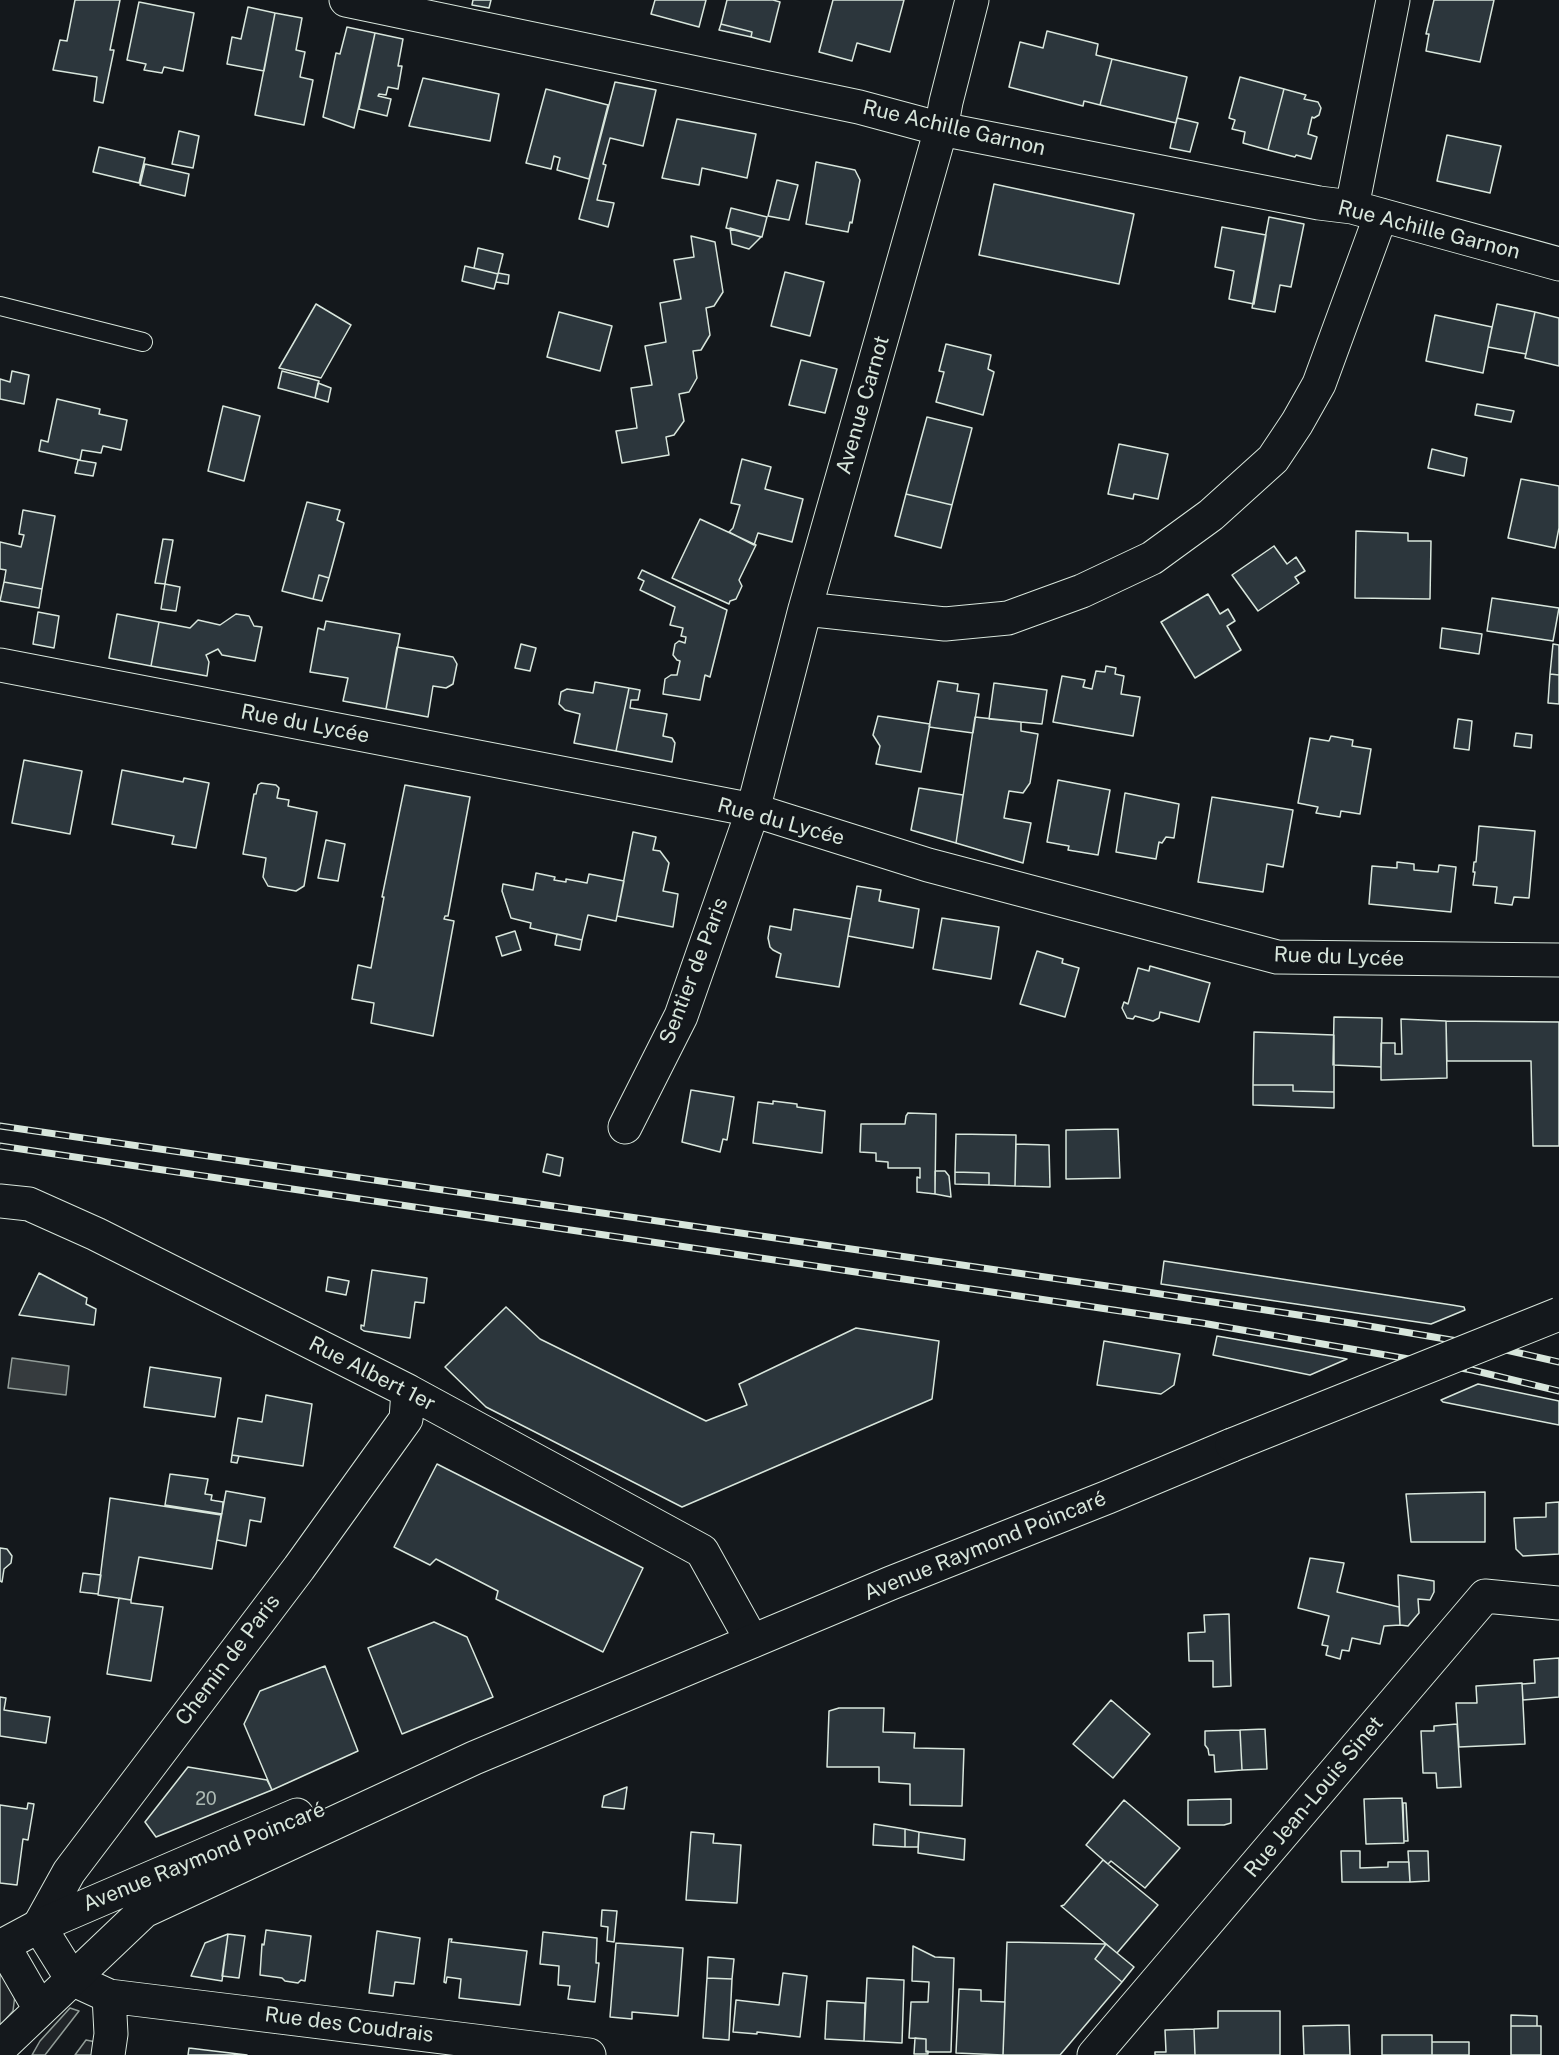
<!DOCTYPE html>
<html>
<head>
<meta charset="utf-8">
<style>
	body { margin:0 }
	canvas { display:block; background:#14181c }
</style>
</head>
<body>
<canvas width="1559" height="2055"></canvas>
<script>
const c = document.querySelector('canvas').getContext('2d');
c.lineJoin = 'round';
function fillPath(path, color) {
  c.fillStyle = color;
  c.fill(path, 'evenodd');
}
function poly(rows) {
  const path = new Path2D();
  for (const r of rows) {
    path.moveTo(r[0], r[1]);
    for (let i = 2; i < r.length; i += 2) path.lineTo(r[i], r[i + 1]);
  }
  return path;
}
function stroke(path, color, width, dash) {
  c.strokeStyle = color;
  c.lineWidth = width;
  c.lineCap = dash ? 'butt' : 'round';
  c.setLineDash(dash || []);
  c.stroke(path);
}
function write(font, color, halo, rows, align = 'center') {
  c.font = font + ' "Public Sans",sans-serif';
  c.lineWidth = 4.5;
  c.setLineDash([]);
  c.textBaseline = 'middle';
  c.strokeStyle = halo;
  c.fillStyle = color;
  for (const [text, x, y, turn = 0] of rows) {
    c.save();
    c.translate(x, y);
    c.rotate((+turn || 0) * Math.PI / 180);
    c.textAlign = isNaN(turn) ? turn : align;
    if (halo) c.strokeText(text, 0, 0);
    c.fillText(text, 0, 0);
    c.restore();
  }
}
const green = poly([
	[0,1975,7,1979,15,1995,13,2011,0,2026,0,1975],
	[70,2008,79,2011,45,2055,32,2055,40,2041,70,2008],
	[86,2040,101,2043,98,2055,75,2055,86,2040]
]);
fillPath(green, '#202428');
stroke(green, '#939e99', 1.5);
const water = poly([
	[12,1358,69,1366,66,1395,8,1388,12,1358]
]);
fillPath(water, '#363b3e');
stroke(water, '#939e99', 1.5);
const building = poly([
	[75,0,120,0,110,50,114,50,103,103,94,101,97,77,53,70,60,40,67,41,75,0],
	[473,0,491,0,489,8,472,5,473,0],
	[655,0,706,0,699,27,651,14,655,0],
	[727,0,773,0,780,2,770,42,751,37,752,32,721,24,727,0],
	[833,0,904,0,890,52,857,43,852,61,819,52,833,0],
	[1434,0,1494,0,1480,62,1426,51,1429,34,1426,34,1434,0],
	[139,2,194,13,183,71,164,67,162,73,144,70,146,64,127,60,139,2],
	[248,7,275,13,264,71,227,64,232,37,241,39,248,7],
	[275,13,302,18,296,50,305,52,300,77,313,80,304,125,255,115,275,13],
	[721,24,752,32,751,37,719,30,721,24],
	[347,27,375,33,354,128,323,117,336,53,340,54,347,27],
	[1047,31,1098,44,1096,55,1112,59,1100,105,1084,101,1083,106,1009,87,1020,42,1043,48,1047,31],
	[375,33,403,39,398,66,402,66,398,89,388,87,386,95,379,94,378,96,391,99,387,116,359,109,375,33],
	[1112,59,1187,77,1176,123,1100,105,1112,59],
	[1240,77,1284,89,1268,150,1243,143,1245,132,1232,129,1235,120,1229,118,1240,77],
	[423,78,499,94,490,141,409,126,423,78],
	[615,82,656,90,643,146,610,138,603,164,606,165,597,200,614,203,608,227,579,219,615,82],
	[546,89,608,105,589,179,557,170,560,158,554,156,551,169,526,163,546,89],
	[1284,89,1306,95,1304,99,1318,102,1321,108,1319,115,1314,118,1312,117,1308,134,1317,137,1311,159,1296,155,1295,157,1268,150,1284,89],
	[1177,118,1198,123,1190,152,1170,148,1177,118],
	[677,119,756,134,747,178,702,168,699,185,662,178,677,119],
	[179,131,199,136,193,168,172,164,179,131],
	[1447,135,1501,146,1490,193,1437,181,1447,135],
	[99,147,145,158,139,183,93,172,99,147],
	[816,162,855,170,860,180,852,223,850,222,848,232,806,224,816,162],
	[145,164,189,174,185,196,140,185,145,164],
	[777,180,798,185,789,220,768,216,777,180],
	[994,184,1134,214,1119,284,979,255,994,184],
	[731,208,767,217,762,237,726,228,731,208],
	[1269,217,1304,224,1291,287,1280,285,1275,312,1252,308,1269,217],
	[1222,227,1266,235,1254,304,1229,299,1234,271,1215,267,1222,227],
	[730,228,761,237,749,249,732,244,730,228],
	[691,236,715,242,723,292,714,306,706,308,710,335,701,350,693,351,697,378,689,392,679,394,684,421,674,435,666,437,669,455,622,463,616,431,637,428,631,388,652,385,645,346,666,342,660,303,681,299,674,260,694,257,691,236],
	[478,248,503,254,498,274,474,268,478,248],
	[465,266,498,274,494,289,462,281,465,266],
	[785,272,824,282,810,336,771,326,785,272],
	[498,273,509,275,508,284,496,282,498,273],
	[316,304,351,325,321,378,279,368,316,304],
	[1497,304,1535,312,1526,354,1488,347,1497,304],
	[559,312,612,326,600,371,547,357,559,312],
	[1535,312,1559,318,1559,366,1525,358,1535,312],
	[1435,315,1492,327,1483,373,1426,361,1435,315],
	[946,344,991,355,988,369,994,372,983,415,936,402,944,372,939,371,946,344],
	[801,360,837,369,825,413,789,405,801,360],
	[12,371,29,375,24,404,0,399,0,379,10,382,12,371],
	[282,371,319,381,315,398,278,388,282,371],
	[318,383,331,388,328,402,315,398,318,383],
	[57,399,100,409,99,414,127,420,121,450,103,446,101,453,82,450,80,460,39,451,41,440,48,442,57,399],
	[1477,404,1514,411,1511,422,1475,415,1477,404],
	[223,406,260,416,244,481,208,471,223,406],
	[927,417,972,428,952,505,906,494,927,417],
	[1119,444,1168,454,1158,499,1134,494,1133,499,1108,494,1119,444],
	[1432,449,1467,458,1464,476,1428,468,1432,449],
	[742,459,771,467,765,489,803,499,792,542,758,533,754,545,729,532,733,528,740,505,731,503,742,459],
	[78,460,96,463,93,476,75,473,78,460],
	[1521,479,1559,486,1559,528,1555,548,1508,538,1521,479],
	[906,494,952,505,941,548,895,536,906,494],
	[307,502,340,510,337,520,344,523,329,578,319,575,313,599,282,591,307,502],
	[23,510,55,516,42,589,4,582,6,570,0,569,0,542,21,547,24,535,19,534,23,510],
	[700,519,756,545,739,580,742,586,736,599,730,601,729,604,672,578,700,519],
	[1356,531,1408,533,1408,541,1431,541,1430,599,1355,598,1356,531],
	[163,539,173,540,165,584,155,583,163,539],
	[1274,546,1287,564,1296,557,1305,571,1295,577,1299,583,1258,611,1232,575,1274,546],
	[642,570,727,610,710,677,705,675,700,700,663,694,665,679,671,675,677,675,680,661,677,660,673,655,675,644,679,641,685,643,686,637,681,636,683,628,670,625,675,607,640,590,644,581,638,578,642,570],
	[319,575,329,578,322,601,313,599,319,575],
	[4,582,42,589,39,608,0,601,4,582],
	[165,584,180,587,176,611,161,609,165,584],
	[1208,594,1220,614,1228,609,1235,621,1227,626,1241,650,1195,678,1161,622,1208,594],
	[1492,598,1559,608,1553,641,1487,631,1492,598],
	[38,612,59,616,54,648,33,644,38,612],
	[117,614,159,622,151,666,109,658,117,614],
	[236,614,249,616,254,626,262,627,255,661,222,655,218,649,206,655,209,662,207,676,151,666,159,622,190,628,198,620,220,625,236,614],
	[326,621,400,634,386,709,343,701,348,678,310,672,318,628,324,630,326,621],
	[1442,628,1482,634,1479,654,1440,648,1442,628],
	[521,644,536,648,530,671,515,668,521,644],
	[1553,644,1559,645,1559,675,1550,674,1553,644],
	[397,647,453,657,457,664,453,684,446,688,433,686,428,717,386,709,397,647],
	[1106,666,1116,668,1115,674,1124,676,1121,694,1140,697,1133,736,1053,722,1062,676,1085,680,1083,687,1092,689,1096,671,1105,672,1106,666],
	[1550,674,1559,675,1559,704,1548,703,1550,674],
	[938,681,958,684,957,691,979,694,973,733,929,727,938,681],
	[595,682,629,688,616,751,574,743,580,714,565,710,559,704,561,692,567,689,593,693,595,682],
	[994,683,1047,690,1042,724,989,719,994,683],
	[629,688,640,690,638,700,631,700,630,708,667,714,663,736,672,738,675,743,672,762,616,751,629,688],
	[878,716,930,724,921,772,876,764,880,746,873,735,878,716],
	[975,717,1021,722,1021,731,1038,734,1030,783,1023,793,1009,791,1004,818,1031,823,1023,863,956,843,975,717],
	[1458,719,1472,721,1469,750,1454,748,1458,719],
	[1516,733,1532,735,1531,748,1514,746,1516,733],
	[1331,736,1353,740,1352,746,1371,749,1360,814,1341,811,1340,817,1316,813,1318,807,1298,803,1310,738,1329,741,1331,736],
	[24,760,82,771,70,834,12,823,24,760],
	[122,770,183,782,184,778,209,783,196,848,172,844,174,836,112,824,122,770],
	[1058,780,1110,790,1098,855,1068,850,1069,846,1047,842,1058,780],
	[261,783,276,785,279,788,277,798,289,800,288,806,317,812,304,886,296,891,268,886,263,877,266,858,243,854,254,794,256,794,258,785,261,783],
	[405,785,470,797,448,916,445,916,444,919,454,921,433,1036,371,1023,374,1003,352,999,358,965,371,968,384,897,382,897,405,785],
	[919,788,963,795,956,843,911,830,919,788],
	[1125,793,1179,804,1174,838,1166,837,1162,843,1159,842,1156,859,1116,852,1125,793],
	[1212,797,1293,810,1283,867,1267,864,1263,892,1198,882,1212,797],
	[1479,826,1535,831,1529,898,1514,897,1512,905,1495,903,1497,887,1473,885,1475,872,1473,872,1474,862,1476,862,1479,826],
	[633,832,656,837,653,850,660,851,669,863,663,891,678,894,673,927,617,916,633,832],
	[326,840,345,844,338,881,318,878,326,840],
	[1397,862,1414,864,1414,870,1438,872,1439,865,1456,867,1451,912,1369,904,1372,866,1397,868,1397,862],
	[536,873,555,877,554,880,566,882,566,879,587,883,589,874,624,881,616,921,588,915,582,940,530,928,531,923,511,918,502,891,503,884,533,890,536,873],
	[857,886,881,890,879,901,919,909,913,948,848,936,857,886],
	[794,909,851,919,839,987,776,977,781,954,773,950,770,947,768,938,770,926,791,930,794,909],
	[942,918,999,927,991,979,933,969,942,918],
	[515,931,521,950,502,956,496,937,515,931],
	[557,934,582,940,580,950,555,945,557,934],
	[1037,951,1063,959,1062,963,1079,968,1065,1017,1020,1004,1037,951],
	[1150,966,1210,983,1199,1022,1160,1012,1159,1018,1153,1021,1135,1016,1133,1019,1127,1018,1122,1008,1124,1002,1128,1004,1138,968,1149,971,1150,966],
	[1334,1017,1382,1018,1381,1067,1333,1065,1334,1017],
	[1401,1019,1446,1021,1447,1078,1381,1080,1381,1043,1395,1043,1395,1054,1402,1054,1401,1019],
	[1446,1021,1559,1022,1559,1146,1533,1146,1531,1061,1447,1061,1446,1021],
	[1254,1032,1334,1035,1334,1092,1293,1091,1293,1085,1253,1085,1254,1032],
	[1253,1085,1293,1085,1293,1091,1334,1092,1334,1108,1253,1105,1253,1085],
	[691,1090,734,1097,727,1140,723,1139,720,1152,682,1142,691,1090],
	[773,1101,797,1104,797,1107,825,1111,822,1153,753,1143,758,1102,773,1104,773,1101],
	[908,1113,936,1114,935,1194,917,1192,917,1177,920,1178,920,1168,888,1168,888,1162,876,1161,876,1153,860,1152,861,1124,905,1124,906,1116,908,1113],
	[1118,1129,1120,1178,1066,1179,1066,1130,1118,1129],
	[956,1134,1016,1135,1015,1186,989,1185,989,1173,955,1172,956,1134],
	[1016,1144,1049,1145,1050,1187,1015,1186,1016,1144],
	[547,1154,563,1158,560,1176,543,1172,547,1154],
	[935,1171,945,1171,949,1176,951,1197,935,1194,935,1171],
	[955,1172,989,1173,989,1185,955,1184,955,1172],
	[1164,1261,1452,1305,1464,1307,1465,1310,1431,1324,1161,1284,1164,1261],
	[372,1270,427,1278,424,1303,415,1302,410,1338,364,1331,361,1329,361,1325,364,1326,372,1270],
	[39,1273,87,1298,86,1304,96,1309,94,1325,19,1315,39,1273],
	[328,1277,349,1281,346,1295,326,1291,328,1277],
	[506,1307,540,1339,706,1421,747,1405,739,1384,856,1328,939,1341,932,1399,682,1507,486,1407,445,1367,506,1307],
	[1217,1336,1347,1359,1310,1375,1213,1355,1217,1336],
	[1104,1341,1180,1354,1174,1385,1161,1394,1097,1385,1104,1341],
	[150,1367,221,1378,215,1417,144,1407,150,1367],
	[1478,1384,1559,1401,1559,1425,1443,1402,1441,1400,1478,1384],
	[266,1395,312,1404,303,1466,232,1455,238,1418,262,1422,266,1395],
	[232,1455,239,1456,237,1463,231,1462,232,1455],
	[437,1464,643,1568,603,1652,496,1599,498,1591,436,1559,430,1565,394,1547,437,1464],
	[170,1474,208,1479,205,1494,212,1495,211,1500,223,1502,222,1514,165,1505,170,1474],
	[226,1491,265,1498,261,1522,250,1520,246,1546,217,1540,226,1491],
	[1485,1492,1485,1542,1411,1542,1406,1494,1485,1492],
	[110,1498,221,1515,212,1569,139,1557,131,1600,98,1595,110,1498],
	[1559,1502,1559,1554,1523,1556,1516,1549,1514,1518,1546,1517,1546,1503,1559,1502],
	[0,1548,7,1549,12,1556,11,1563,4,1569,2,1582,0,1581,0,1548],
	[1310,1558,1344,1563,1337,1592,1399,1607,1400,1625,1384,1626,1380,1644,1352,1638,1349,1651,1342,1650,1340,1659,1326,1655,1328,1646,1322,1645,1329,1616,1298,1608,1310,1558],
	[83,1573,101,1575,98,1594,80,1592,83,1573],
	[1398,1575,1434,1581,1434,1592,1430,1600,1418,1599,1419,1613,1408,1626,1400,1625,1398,1575],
	[119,1598,131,1600,131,1603,163,1607,151,1681,107,1674,119,1598],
	[1229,1614,1231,1686,1213,1687,1213,1661,1189,1661,1188,1633,1205,1632,1204,1615,1229,1614],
	[434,1622,467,1637,493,1697,402,1734,368,1648,434,1622],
	[1559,1658,1559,1697,1523,1700,1522,1684,1535,1683,1534,1660,1559,1658],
	[325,1666,358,1751,272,1790,244,1724,260,1691,325,1666],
	[1522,1683,1525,1744,1459,1747,1456,1703,1477,1703,1476,1686,1522,1683],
	[0,1697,6,1698,4,1710,50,1717,46,1743,0,1736,0,1697],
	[1111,1700,1150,1734,1113,1778,1073,1744,1111,1700],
	[839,1708,884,1708,883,1732,915,1733,914,1748,964,1749,962,1806,910,1805,910,1784,879,1782,879,1767,827,1767,829,1711,839,1708],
	[1457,1724,1461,1787,1437,1788,1436,1773,1423,1773,1421,1731,1434,1731,1434,1726,1457,1724],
	[1265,1729,1267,1769,1242,1770,1240,1730,1265,1729],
	[1240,1730,1242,1770,1215,1772,1214,1755,1209,1755,1208,1749,1205,1745,1205,1731,1240,1730],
	[188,1767,267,1780,272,1790,156,1837,145,1822,188,1767],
	[627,1787,624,1809,602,1807,604,1796,627,1787],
	[1402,1798,1404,1843,1366,1844,1364,1799,1402,1798],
	[1231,1799,1231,1823,1224,1825,1188,1825,1188,1800,1231,1799],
	[1124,1800,1180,1848,1145,1888,1111,1861,1108,1864,1086,1845,1124,1800],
	[28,1803,34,1804,28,1840,23,1839,17,1885,0,1883,0,1805,27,1809,28,1803],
	[1403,1803,1406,1803,1408,1841,1404,1841,1403,1803],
	[874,1824,905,1829,905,1847,873,1845,874,1824],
	[905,1829,919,1832,918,1847,905,1847,905,1829],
	[691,1832,714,1834,713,1843,741,1845,737,1903,686,1900,691,1832],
	[919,1832,965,1839,964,1860,918,1853,919,1832],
	[1341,1851,1360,1851,1360,1868,1388,1867,1388,1862,1409,1862,1410,1882,1342,1882,1341,1851],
	[1408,1851,1428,1851,1429,1881,1410,1882,1408,1851],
	[1103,1860,1158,1905,1117,1953,1061,1906,1064,1905,1103,1860],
	[602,1910,617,1911,614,1942,607,1941,608,1927,601,1926,602,1910],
	[266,1930,311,1936,305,1981,301,1980,298,1983,285,1981,282,1978,260,1975,262,1944,264,1945,266,1930],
	[377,1931,420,1938,414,1984,395,1982,393,1996,369,1993,377,1931],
	[543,1932,597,1938,596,1963,599,1963,595,2002,568,1999,570,1986,558,1985,559,1966,540,1964,543,1932],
	[228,1934,222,1981,191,1976,205,1943,228,1934],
	[228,1934,245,1936,239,1978,222,1976,228,1934],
	[449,1939,452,1939,451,1942,527,1951,520,2005,459,1998,461,1979,447,1977,446,1983,444,1982,449,1939],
	[1007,1942,1106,1944,1095,1959,1122,1982,1060,2055,1003,2055,1007,1942],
	[616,1943,683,1948,678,2016,632,2012,632,2019,610,2017,616,1943],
	[1106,1944,1134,1967,1122,1982,1095,1959,1106,1944],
	[913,1946,935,1957,954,1958,951,2052,926,2052,926,2039,909,2038,911,2002,928,2002,929,1982,912,1981,913,1946],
	[708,1957,734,1959,732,1979,707,1978,708,1957],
	[783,1973,807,1976,800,2037,757,2032,757,2034,733,2032,736,2000,779,2005,783,1973],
	[707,1978,732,1979,729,2040,703,2038,707,1978],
	[867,1978,904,1980,902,2043,864,2041,867,1978],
	[959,1989,981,1990,981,2001,1005,2002,1003,2055,956,2053,959,1989],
	[827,2001,865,2003,864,2041,825,2039,827,2001],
	[1218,2011,1280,2011,1280,2055,1195,2055,1194,2029,1218,2028,1218,2011],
	[1511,2015,1537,2016,1537,2026,1511,2026,1511,2015],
	[1349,2025,1350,2055,1304,2055,1303,2026,1349,2025],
	[1511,2026,1541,2026,1541,2055,1511,2055,1511,2026],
	[1194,2029,1195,2055,1155,2055,1155,2052,1166,2052,1165,2030,1194,2029],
	[1382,2035,1432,2035,1432,2055,1382,2055,1382,2035],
	[915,2038,926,2039,926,2052,928,2051,928,2054,914,2054,915,2038],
	[1432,2042,1469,2042,1469,2055,1432,2055,1432,2042],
	[189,2048,247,2055,188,2055,189,2048]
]);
fillPath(building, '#2c363c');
stroke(building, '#d8e6dc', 1.5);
const service = poly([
	[0,306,143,342]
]);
const minor = poly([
	[346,0,859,107,941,129,1319,203,1352,207,1559,264],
	[1352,207,1393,0],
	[805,609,945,624,1008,618,1082,591,1152,558,1211,515,1273,459,1297,423,1319,384,1381,215],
	[0,665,753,810,928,865,1277,957,1559,960],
	[625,1127,681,1016,753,810,805,609,941,129,946,102,972,0],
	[0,1201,29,1204,96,1234,408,1391,702,1551,752,1641],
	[39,1926,69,1872,299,1568,406,1419,408,1391],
	[72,1979,109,1996,589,2055],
	[108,2055,111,2034,109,1996],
	[1094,2055,1485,1596,1559,1603]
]);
const tertiary = poly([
	[39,1926,72,1979],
	[3,1945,40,2009],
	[0,1947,39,1926,297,1815],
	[0,2048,144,1911,474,1758,891,1583,1108,1497,1232,1445]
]);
stroke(service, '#d8e6dc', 20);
stroke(minor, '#d8e6dc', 35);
stroke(tertiary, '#d8e6dc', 35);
stroke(service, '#14181c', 18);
stroke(minor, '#14181c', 33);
stroke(tertiary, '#14181c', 33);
const rail = poly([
	[0,1126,1121,1288,1351,1323,1493,1347,1559,1362],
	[0,1146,1202,1323,1472,1370,1559,1391]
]);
stroke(rail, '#d8e6dc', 7);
stroke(rail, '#14181c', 4.5, [14]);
const tertiaryBridge = poly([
	[1232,1445,1559,1314]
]);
stroke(tertiaryBridge, '#d8e6dc', 35, []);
stroke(tertiaryBridge, '#14181c', 33);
write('18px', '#adbab4', null, [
	["20",206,1799]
]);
write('21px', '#d8e6dc', '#14181c', [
	["Rue Achille Garnon",954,128,13],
	["Rue Achille Garnon",1429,230,14],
	["Avenue Carnot",863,405,-74],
	["Rue du Lycée",305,724,11],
	["Rue du Lycée",781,822,15],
	["Rue du Lycée",1339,957,2],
	["Sentier de Paris",694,971,-69],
	["Rue Albert 1er",372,1374,27],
	["Avenue Raymond Poincaré",985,1546,-22],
	["Chemin de Paris",228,1660,-53],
	["Rue Jean-Louis Sinet",1314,1797,-50],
	["Avenue Raymond Poincaré",204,1857,-22],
	["Rue des Coudrais",349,2025,7]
]);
</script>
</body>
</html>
